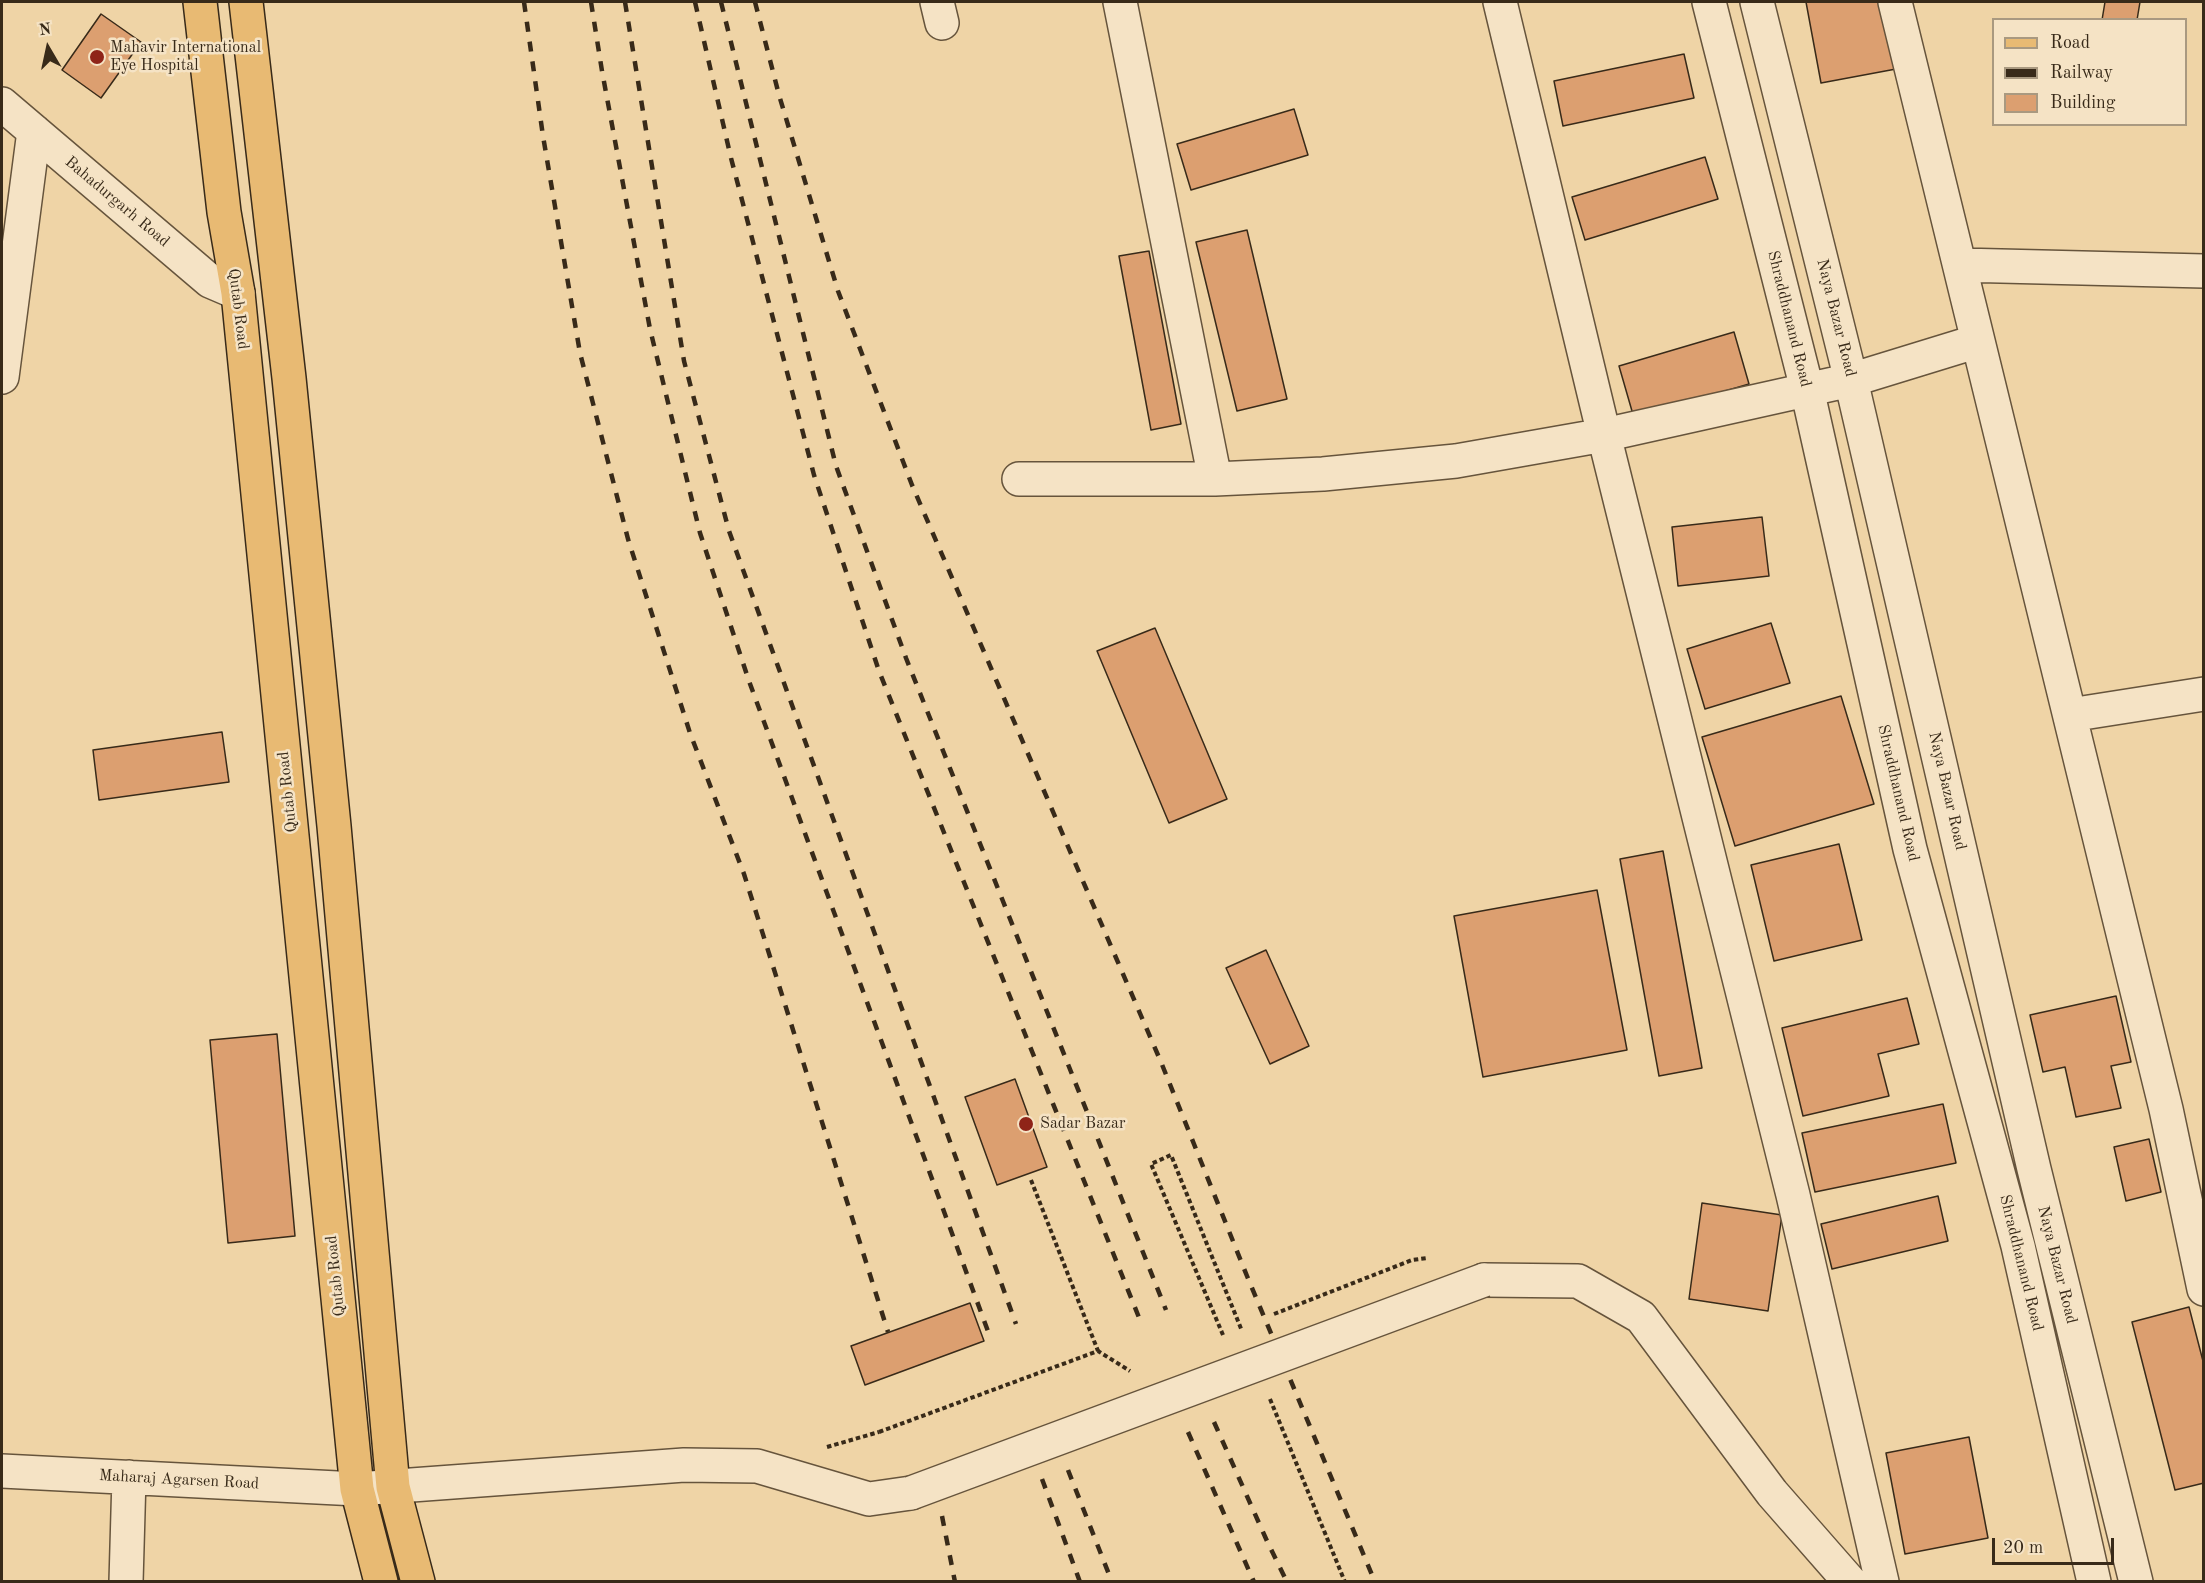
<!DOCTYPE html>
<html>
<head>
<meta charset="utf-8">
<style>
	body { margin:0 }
	#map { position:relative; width:2205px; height:1583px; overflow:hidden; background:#efd4a6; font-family:"Old Standard TT",serif }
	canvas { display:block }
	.frame { position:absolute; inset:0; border:3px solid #382a19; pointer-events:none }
	.legend { position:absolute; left:1992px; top:18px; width:195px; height:108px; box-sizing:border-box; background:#f5e3c5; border:2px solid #a99980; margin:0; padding:8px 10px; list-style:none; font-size:18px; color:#382a19 }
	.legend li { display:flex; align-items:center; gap:12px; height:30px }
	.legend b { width:30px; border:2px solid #a99980 }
	.north { position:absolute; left:18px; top:18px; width:60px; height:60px; -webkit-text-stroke:4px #f5e3c5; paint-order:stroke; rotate:351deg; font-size:16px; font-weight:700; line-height:24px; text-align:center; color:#382a19 }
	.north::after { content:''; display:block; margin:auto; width:21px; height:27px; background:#382a19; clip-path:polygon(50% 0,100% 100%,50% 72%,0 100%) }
	.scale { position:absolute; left:1992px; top:1538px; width:122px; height:27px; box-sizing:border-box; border:3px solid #382a19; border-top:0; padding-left:8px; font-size:18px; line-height:21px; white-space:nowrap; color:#382a19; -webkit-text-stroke:4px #f5e3c5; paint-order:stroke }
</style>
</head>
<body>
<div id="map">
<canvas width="2205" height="1583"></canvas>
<div class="frame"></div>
<ul class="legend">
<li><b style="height:8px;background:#e8ba73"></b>Road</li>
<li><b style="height:8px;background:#382a19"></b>Railway</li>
<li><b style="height:16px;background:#dc9f70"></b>Building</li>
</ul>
<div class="north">N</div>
<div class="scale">20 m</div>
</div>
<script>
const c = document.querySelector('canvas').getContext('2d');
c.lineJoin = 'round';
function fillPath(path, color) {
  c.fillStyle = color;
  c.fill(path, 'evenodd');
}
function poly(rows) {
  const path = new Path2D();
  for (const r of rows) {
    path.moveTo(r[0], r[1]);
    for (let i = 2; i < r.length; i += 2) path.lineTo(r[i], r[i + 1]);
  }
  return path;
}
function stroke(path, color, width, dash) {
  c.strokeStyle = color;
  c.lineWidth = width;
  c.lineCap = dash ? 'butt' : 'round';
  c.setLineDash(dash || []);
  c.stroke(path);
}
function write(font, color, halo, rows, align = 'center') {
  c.font = font + ' "Old Standard TT",serif';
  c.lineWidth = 5;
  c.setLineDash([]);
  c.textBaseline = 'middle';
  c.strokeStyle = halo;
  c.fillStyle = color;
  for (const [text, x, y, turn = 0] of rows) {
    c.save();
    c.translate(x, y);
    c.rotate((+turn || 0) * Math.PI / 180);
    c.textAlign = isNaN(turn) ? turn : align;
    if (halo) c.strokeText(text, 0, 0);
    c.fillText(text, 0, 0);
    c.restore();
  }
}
const building = poly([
	[1806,2,1884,2,1896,69,1821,83,1806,2],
	[2105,2,2140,2,2137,20,2102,20,2105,2],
	[101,14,141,42,101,98,62,70,101,14],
	[1684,54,1694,98,1563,126,1554,81,1684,54],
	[1294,109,1308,155,1191,190,1177,144,1294,109],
	[1705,157,1718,199,1585,240,1572,197,1705,157],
	[1247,230,1287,399,1237,411,1196,242,1247,230],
	[1149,251,1181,424,1151,430,1119,256,1149,251],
	[1734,332,1749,384,1634,418,1619,366,1734,332],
	[1762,517,1769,576,1678,586,1672,527,1762,517],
	[1771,623,1790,683,1705,709,1687,649,1771,623],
	[1155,628,1227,799,1169,823,1097,651,1155,628],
	[1841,696,1874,804,1735,846,1702,737,1841,696],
	[222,732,229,782,99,800,93,750,222,732],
	[1839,844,1862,940,1774,961,1751,865,1839,844],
	[1663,851,1702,1068,1659,1076,1620,859,1663,851],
	[1597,890,1627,1050,1483,1077,1454,916,1597,890],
	[1266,950,1309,1046,1270,1064,1226,968,1266,950],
	[2116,996,2131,1062,2111,1066,2121,1108,2076,1117,2065,1067,2043,1072,2030,1015,2116,996],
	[1907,998,1919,1044,1878,1054,1889,1096,1803,1116,1782,1028,1907,998],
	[277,1034,295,1236,228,1243,210,1040,277,1034],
	[1015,1079,1047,1167,997,1185,965,1097,1015,1079],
	[1943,1104,1956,1163,1815,1192,1802,1133,1943,1104],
	[2149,1139,2161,1192,2126,1201,2114,1147,2149,1139],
	[1938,1196,1948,1241,1832,1269,1821,1224,1938,1196],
	[1702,1203,1782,1215,1768,1311,1689,1299,1702,1203],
	[970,1303,984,1341,865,1385,851,1346,970,1303],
	[2189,1307,2204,1365,2204,1483,2175,1490,2132,1322,2189,1307],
	[1969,1437,1988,1538,1905,1554,1886,1453,1969,1437]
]);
fillPath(building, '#dc9f70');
stroke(building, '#382a19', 1.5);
const minor = poly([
	[937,2,942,23],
	[1120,2,1215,479],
	[1500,2,1604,435,1793,1195,1882,1582],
	[1709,2,1807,389,1910,849,2018,1246,2094,1582],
	[1757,2,1851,380,2034,1169,2136,1582],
	[1895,2,2166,1109,2204,1289],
	[2,104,210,281,238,293],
	[1960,265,2204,271],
	[2,377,34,131],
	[1019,479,1215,479,1323,474,1456,461,1604,435,1851,380,1978,341],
	[2070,715,2204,694],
	[1484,1280,1578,1281,1641,1317,1772,1493,1850,1582],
	[2,1471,357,1489,684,1465,757,1466,869,1499,911,1493],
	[126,1582,129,1477]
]);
const major = poly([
	[200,2,224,212,238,293,357,1489,381,1582],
	[246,2,289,378,334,826,393,1487,418,1582]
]);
stroke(minor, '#66543c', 36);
stroke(major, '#382a19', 36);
stroke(poly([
	[1031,1180,1098,1351],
	[1223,1335,1151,1164,1171,1155,1242,1331],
	[1270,1399,1345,1582],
	[827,1447,879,1432]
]), '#382a19', 4, [4.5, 3]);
stroke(minor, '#f5e3c5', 33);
stroke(major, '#e8ba73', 33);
stroke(poly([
	[524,2,543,136,580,353,628,539,690,733,744,874,888,1332],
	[591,2,602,71,650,329,700,533,749,681,989,1334],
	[625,2,684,361,729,531,1016,1324],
	[695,2,731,158,814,475,879,671,1140,1320],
	[721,2,836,466,906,658,1166,1310],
	[755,2,779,95,838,291,912,485,1161,1062,1247,1276,1375,1582],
	[1214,1422,1267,1541,1287,1582],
	[1188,1432,1254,1582],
	[1068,1470,1112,1582],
	[1042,1479,1080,1582],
	[942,1516,955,1582]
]), '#382a19', 4.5, [10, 10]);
const minorBridge = poly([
	[911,1493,1484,1280]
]);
stroke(minorBridge, '#66543c', 36, []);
stroke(poly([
	[1274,1314,1412,1260,1427,1258],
	[879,1432,1098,1351,1130,1371]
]), '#382a19', 4, [4.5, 3]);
stroke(minorBridge, '#f5e3c5', 33);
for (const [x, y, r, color] of [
	[97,57,8,"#8f2418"],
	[1026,1124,8,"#8f2418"]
]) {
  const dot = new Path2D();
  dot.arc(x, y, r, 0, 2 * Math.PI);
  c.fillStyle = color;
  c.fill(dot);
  stroke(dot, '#f5e3c5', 2);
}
write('16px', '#382a19', '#f5e3c5', [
	["Mahavir International",110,48],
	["Eye Hospital",110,66],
	["Sadar Bazar",1040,1124]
], 'left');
write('16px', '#382a19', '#f5e3c5', [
	["Bahadurgarh Road",117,202,40],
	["Qutab Road",238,309,83],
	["Naya Bazar Road",1836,318,76],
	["Shraddhanand Road",1789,319,76],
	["Naya Bazar Road",1947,791,77],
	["Qutab Road",288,792,-96],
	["Shraddhanand Road",1898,793,77],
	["Shraddhanand Road",2021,1263,76],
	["Naya Bazar Road",2057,1265,76],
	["Qutab Road",336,1276,-96],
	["Maharaj Agarsen Road",179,1480,3]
]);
</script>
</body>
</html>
